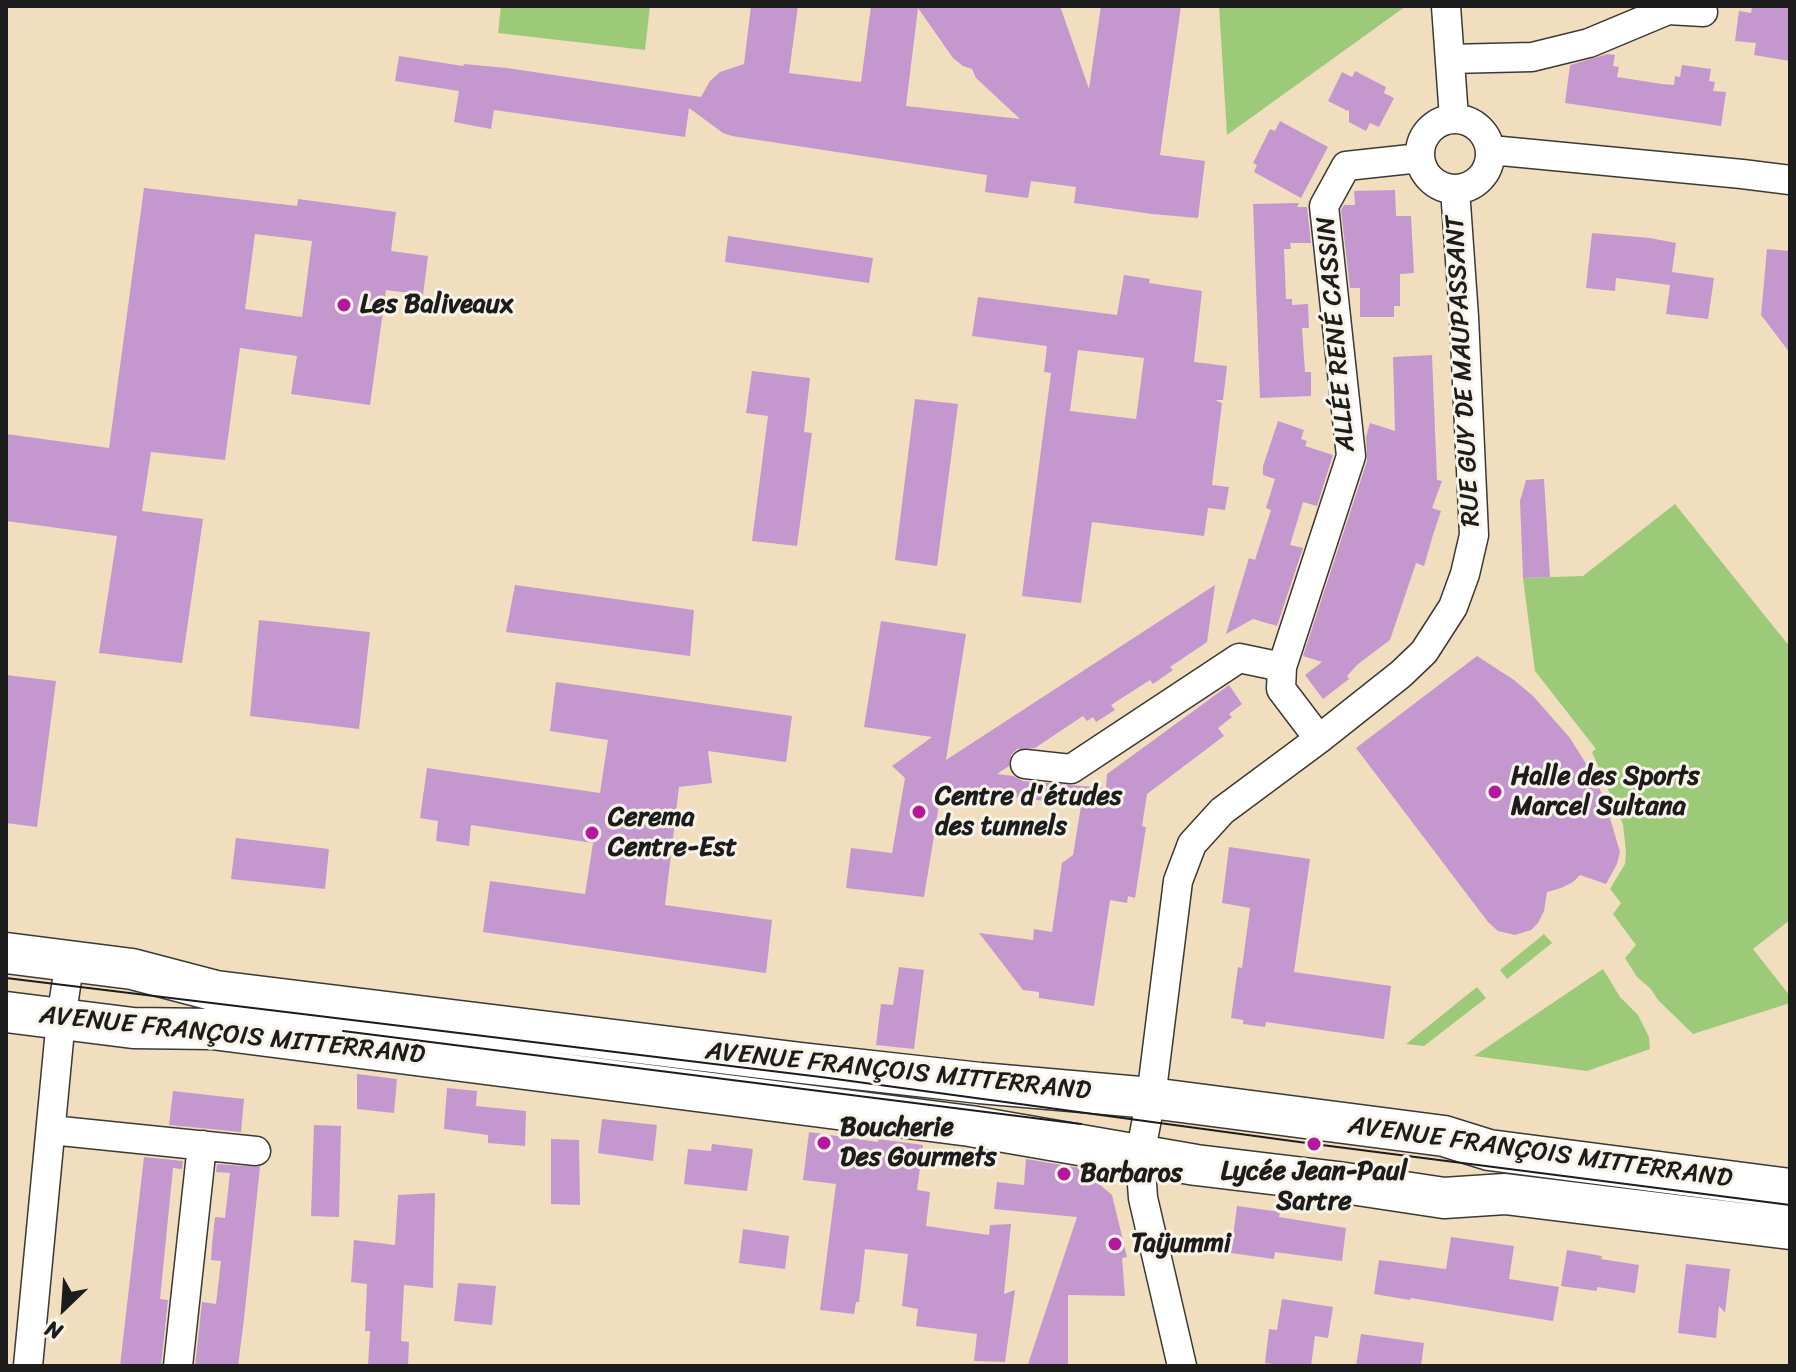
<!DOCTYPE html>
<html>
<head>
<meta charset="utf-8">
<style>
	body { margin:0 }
	#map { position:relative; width:1796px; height:1372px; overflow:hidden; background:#f0debf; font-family:Sriracha,sans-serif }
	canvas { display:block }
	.frame { position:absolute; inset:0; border:8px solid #1c1c1c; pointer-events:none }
	.north { position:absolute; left:24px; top:1268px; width:80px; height:80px; -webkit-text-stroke:6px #f7f3e8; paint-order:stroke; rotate:205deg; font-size:22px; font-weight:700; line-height:32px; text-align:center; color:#1c1c1c }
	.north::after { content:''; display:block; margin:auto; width:28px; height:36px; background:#1c1c1c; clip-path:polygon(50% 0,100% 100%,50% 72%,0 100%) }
</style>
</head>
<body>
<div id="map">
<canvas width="1796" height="1372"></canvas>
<div class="frame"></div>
<div class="north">N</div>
</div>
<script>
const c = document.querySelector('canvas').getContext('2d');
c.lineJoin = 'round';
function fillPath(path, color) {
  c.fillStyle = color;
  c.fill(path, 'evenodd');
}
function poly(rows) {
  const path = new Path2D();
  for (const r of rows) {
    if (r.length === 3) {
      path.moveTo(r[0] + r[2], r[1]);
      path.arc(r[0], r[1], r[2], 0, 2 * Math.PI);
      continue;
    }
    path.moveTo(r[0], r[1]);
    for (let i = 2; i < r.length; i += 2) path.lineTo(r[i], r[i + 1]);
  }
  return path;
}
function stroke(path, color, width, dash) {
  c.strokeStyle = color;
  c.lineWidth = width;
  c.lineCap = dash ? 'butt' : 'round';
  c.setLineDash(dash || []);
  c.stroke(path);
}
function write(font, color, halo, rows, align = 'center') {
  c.font = font + ' Sriracha,sans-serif';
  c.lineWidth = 6;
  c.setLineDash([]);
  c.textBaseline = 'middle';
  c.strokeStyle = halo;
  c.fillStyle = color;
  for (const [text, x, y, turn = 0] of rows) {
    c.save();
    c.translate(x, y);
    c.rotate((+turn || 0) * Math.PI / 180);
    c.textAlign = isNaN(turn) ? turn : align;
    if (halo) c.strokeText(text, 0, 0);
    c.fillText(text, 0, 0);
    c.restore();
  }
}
fillPath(poly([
	[501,6,650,6,645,50,498,33],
	[1219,6,1406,6,1227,135],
	[1675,504,1790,647,1790,920,1753,949,1790,996,1790,1003,1693,1034,1658,1000,1651,989,1637,977,1625,958,1636,945,1613,914,1621,903,1610,889,1625,864,1626,852,1623,824,1592,752,1596,749,1535,671,1523,578,1583,576],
	[1544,934,1552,943,1507,979,1500,970],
	[1603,969,1620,997,1638,1015,1649,1037,1650,1049,1587,1071,1474,1056],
	[1477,987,1486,998,1424,1046,1406,1044]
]), '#9cca79');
fillPath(poly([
	[751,6,798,6,789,73,861,82,871,6,1060,6,1089,89,1101,6,1181,6,1160,155,1205,161,1198,218,1152,214,1074,203,1076,187,1031,181,1028,198,985,192,987,175,732,136,723,133,689,108,685,137,494,110,491,129,454,122,459,91,395,81,399,56,463,66,464,64,507,68,701,97,710,81,720,72,744,64],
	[918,8,953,58,963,66,972,69,976,78,1020,119,906,106],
	[1762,6,1790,6,1790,61,1754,55,1756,43,1735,41,1739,11,1751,13,1752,7,1762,8],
	[1608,54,1615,55,1613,66,1619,67,1617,77,1662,84,1674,85,1675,76,1680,77,1682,65,1711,69,1709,81,1715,82,1713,91,1726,92,1721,126,1565,103,1570,65],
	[1355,71,1386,87,1384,93,1394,98,1379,127,1370,123,1366,131,1349,122,1349,109,1348,111,1328,101,1342,72,1352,77],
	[1280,121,1328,147,1301,198,1254,172,1257,165,1253,163,1270,129,1275,131],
	[144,188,297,206,298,199,396,212,391,251,428,256,423,295,386,290,370,405,291,394,297,356,240,348,225,460,151,452,142,511,203,519,182,663,99,653,117,536,6,521,6,434,109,448],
	[255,234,312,241,302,317,245,309],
	[1395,190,1396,216,1411,216,1414,273,1400,274,1400,306,1394,306,1394,317,1360,317,1360,288,1350,288,1341,210,1344,205,1355,205,1354,191],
	[1299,203,1297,207,1307,207,1311,243,1290,243,1291,249,1284,249,1286,299,1292,299,1292,305,1308,304,1309,328,1302,328,1305,372,1311,372,1311,396,1260,398,1253,204],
	[1592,233,1650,238,1676,243,1672,272,1714,278,1708,319,1666,314,1670,285,1616,278,1615,291,1586,288],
	[728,236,873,258,869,283,725,262],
	[1767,249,1790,251,1790,353,1761,315],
	[1124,275,1150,279,1149,283,1202,291,1194,362,1227,366,1223,400,1215,400,1222,403,1212,485,1229,487,1225,510,1208,508,1204,536,1092,522,1081,603,1022,596,1051,373,1044,372,1047,346,972,336,978,297,1117,315],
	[1078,350,1144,358,1136,419,1070,411],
	[1432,355,1437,480,1442,481,1432,508,1441,511,1433,535,1424,566,1416,563,1390,640,1358,664,1347,676,1349,679,1323,699,1305,675,1322,662,1303,656,1367,461,1366,437,1370,423,1395,431,1393,357],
	[752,371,810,378,804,432,812,433,797,546,752,541,768,416,746,413],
	[915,399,958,404,937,566,895,560],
	[1278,421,1304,430,1301,439,1307,441,1305,446,1333,455,1317,506,1303,502,1290,545,1303,548,1277,626,1253,619,1226,634,1249,558,1255,560,1271,510,1266,508,1275,479,1263,475,1263,466],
	[1544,479,1550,577,1523,578,1520,501,1526,480],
	[515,585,694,610,690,656,506,632],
	[1215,585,1207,642,1170,667,1173,670,1153,684,1150,680,1111,705,1115,710,1096,722,1093,717,1087,721,1083,716,1035,748,1017,749,1011,755,1009,766,997,774,1013,776,1023,781,1106,788,1107,774,1229,685,1242,704,1229,714,1232,717,1218,728,1224,736,1147,794,1142,826,1146,827,1135,898,1128,896,1127,903,1110,900,1094,1006,1039,998,1039,992,1023,990,979,933,1033,940,1034,929,1052,932,1062,863,1073,855,1081,806,942,787,924,897,846,888,851,848,892,853,905,778,892,766,932,737,864,727,881,621,966,634,946,760],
	[259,620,370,632,359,729,250,716],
	[1477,656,1514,680,1533,696,1570,738,1593,775,1604,798,1620,852,1617,864,1606,884,1580,875,1573,882,1561,888,1547,892,1544,911,1538,923,1531,930,1515,935,1498,931,1488,922,1356,748],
	[6,675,56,681,37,827,6,823],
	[556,682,792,716,786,762,708,751,712,783,679,787,665,905,772,920,766,973,483,932,490,881,585,894,593,843,471,825,469,846,436,841,438,821,420,818,427,768,600,793,608,740,550,731],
	[236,838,329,849,325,889,231,879],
	[1229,847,1310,859,1294,972,1391,986,1384,1039,1266,1022,1265,1027,1243,1024,1243,1020,1231,1018,1238,967,1242,968,1250,908,1222,903],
	[899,967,924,970,914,1049,876,1045,881,1004,893,1005],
	[357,1074,397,1079,394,1113,357,1109],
	[447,1088,477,1091,476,1106,526,1111,525,1146,488,1143,488,1135,444,1129],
	[173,1091,244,1099,241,1132,169,1125],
	[602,1119,657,1125,653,1161,598,1153],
	[314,1125,341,1126,339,1217,311,1216],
	[809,1132,878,1142,878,1139,923,1145,917,1190,930,1192,926,1226,989,1235,990,1225,1011,1224,1004,1294,1015,1290,1005,1362,974,1361,977,1334,916,1326,918,1309,902,1306,908,1254,865,1249,859,1302,856,1302,854,1314,820,1310,836,1184,803,1180],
	[551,1139,579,1140,580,1205,551,1204],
	[712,1144,753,1149,747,1191,684,1184,688,1149,711,1151],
	[144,1157,183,1161,182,1169,173,1168,160,1299,168,1300,161,1366,120,1366],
	[1026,1159,1080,1168,1112,1195,1127,1257,1122,1258,1125,1296,1068,1295,1068,1366,1028,1364,1077,1217,994,1209,997,1182,1024,1185],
	[217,1164,260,1167,244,1319,238,1366,195,1366,202,1302,216,1304,221,1261,211,1260,212,1245,215,1217,225,1218,230,1173,216,1172],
	[435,1193,433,1288,404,1285,401,1341,409,1342,408,1366,368,1366,370,1331,365,1331,367,1284,351,1282,354,1240,395,1245,398,1195],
	[1237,1206,1280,1212,1279,1217,1346,1228,1342,1261,1275,1252,1274,1259,1231,1253],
	[743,1229,789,1236,785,1269,739,1263],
	[1451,1237,1514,1246,1509,1279,1559,1287,1553,1321,1411,1298,1410,1300,1374,1294,1379,1260,1446,1269],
	[1567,1250,1602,1256,1601,1259,1639,1265,1635,1293,1597,1287,1597,1291,1561,1286],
	[1686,1264,1730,1269,1725,1313,1719,1306,1716,1338,1678,1333],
	[458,1283,496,1286,492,1325,454,1321],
	[1282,1299,1333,1307,1328,1338,1315,1336,1311,1366,1288,1366,1265,1363,1269,1329,1277,1330],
	[1361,1334,1424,1343,1421,1366,1356,1366]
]), '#c498ce');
const street = poly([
	[1446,6,1454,118],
	[1450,59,1532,57,1589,43,1668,10,1703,12],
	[1455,154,35],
	[1491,150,1742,174,1790,180],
	[1319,739,1281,689,1282,667,1351,456,1324,206,1346,166,1420,158],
	[1025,764,1071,769,1239,658,1282,667],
	[51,1130,256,1151],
	[28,1366,61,1019,70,960],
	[178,1366,202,1145],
	[1182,1366,1143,1198,1140,1155,1151,1098,1178,881,1192,844,1222,811,1319,739,1401,674,1424,652,1453,607,1465,574,1474,535,1464,317,1455,189]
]);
const secondary = poly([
	[6,953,132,969,216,991,801,1063,980,1083,1151,1098,1444,1136,1489,1150,1790,1189],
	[6,1012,133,1028,212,1029,970,1126,1196,1165,1338,1182,1444,1198,1505,1194,1790,1229]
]);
stroke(street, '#3c3934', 31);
stroke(secondary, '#3c3934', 43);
stroke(street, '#fff', 28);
stroke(secondary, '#fff', 40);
stroke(poly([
	[6,978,821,1077,1314,1144,1790,1205],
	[343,1031,1081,1124]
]), '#1c1c1c', 2);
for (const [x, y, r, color] of [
	[344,305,8,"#b5179e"],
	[1495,792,8,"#b5179e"],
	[919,812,8,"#b5179e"],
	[592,833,8,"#b5179e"],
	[824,1143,8,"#b5179e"],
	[1314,1144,8,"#b5179e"],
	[1064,1174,8,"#b5179e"],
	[1115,1244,8,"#b5179e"]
]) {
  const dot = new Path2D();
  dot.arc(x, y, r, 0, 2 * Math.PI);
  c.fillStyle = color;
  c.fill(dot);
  stroke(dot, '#f7f3e8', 3);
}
write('bold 26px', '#1c1c1c', '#f7f3e8', [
	["Les Baliveaux",360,305],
	["Halle des Sports",1511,777],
	["Marcel Sultana",1511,807],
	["Centre d'études",935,797],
	["des tunnels",935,827],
	["Cerema",608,818],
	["Centre-Est",608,848],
	["Boucherie",840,1128],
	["Des Gourmets",840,1158],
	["Lycée Jean-Paul",1314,1172,"center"],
	["Sartre",1314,1202,"center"],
	["Barbaros",1080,1174],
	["Taÿummi",1131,1244]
], 'left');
write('26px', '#1c1c1c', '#f7f3e8', [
	["ALLÉE RENÉ CASSIN",1337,334,-95],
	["RUE GUY DE MAUPASSANT",1464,371,-93],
	["AVENUE FRANÇOIS MITTERRAND",232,1036,6],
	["AVENUE FRANÇOIS MITTERRAND",898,1072,6],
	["AVENUE FRANÇOIS MITTERRAND",1540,1153,8]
]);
</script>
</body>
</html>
